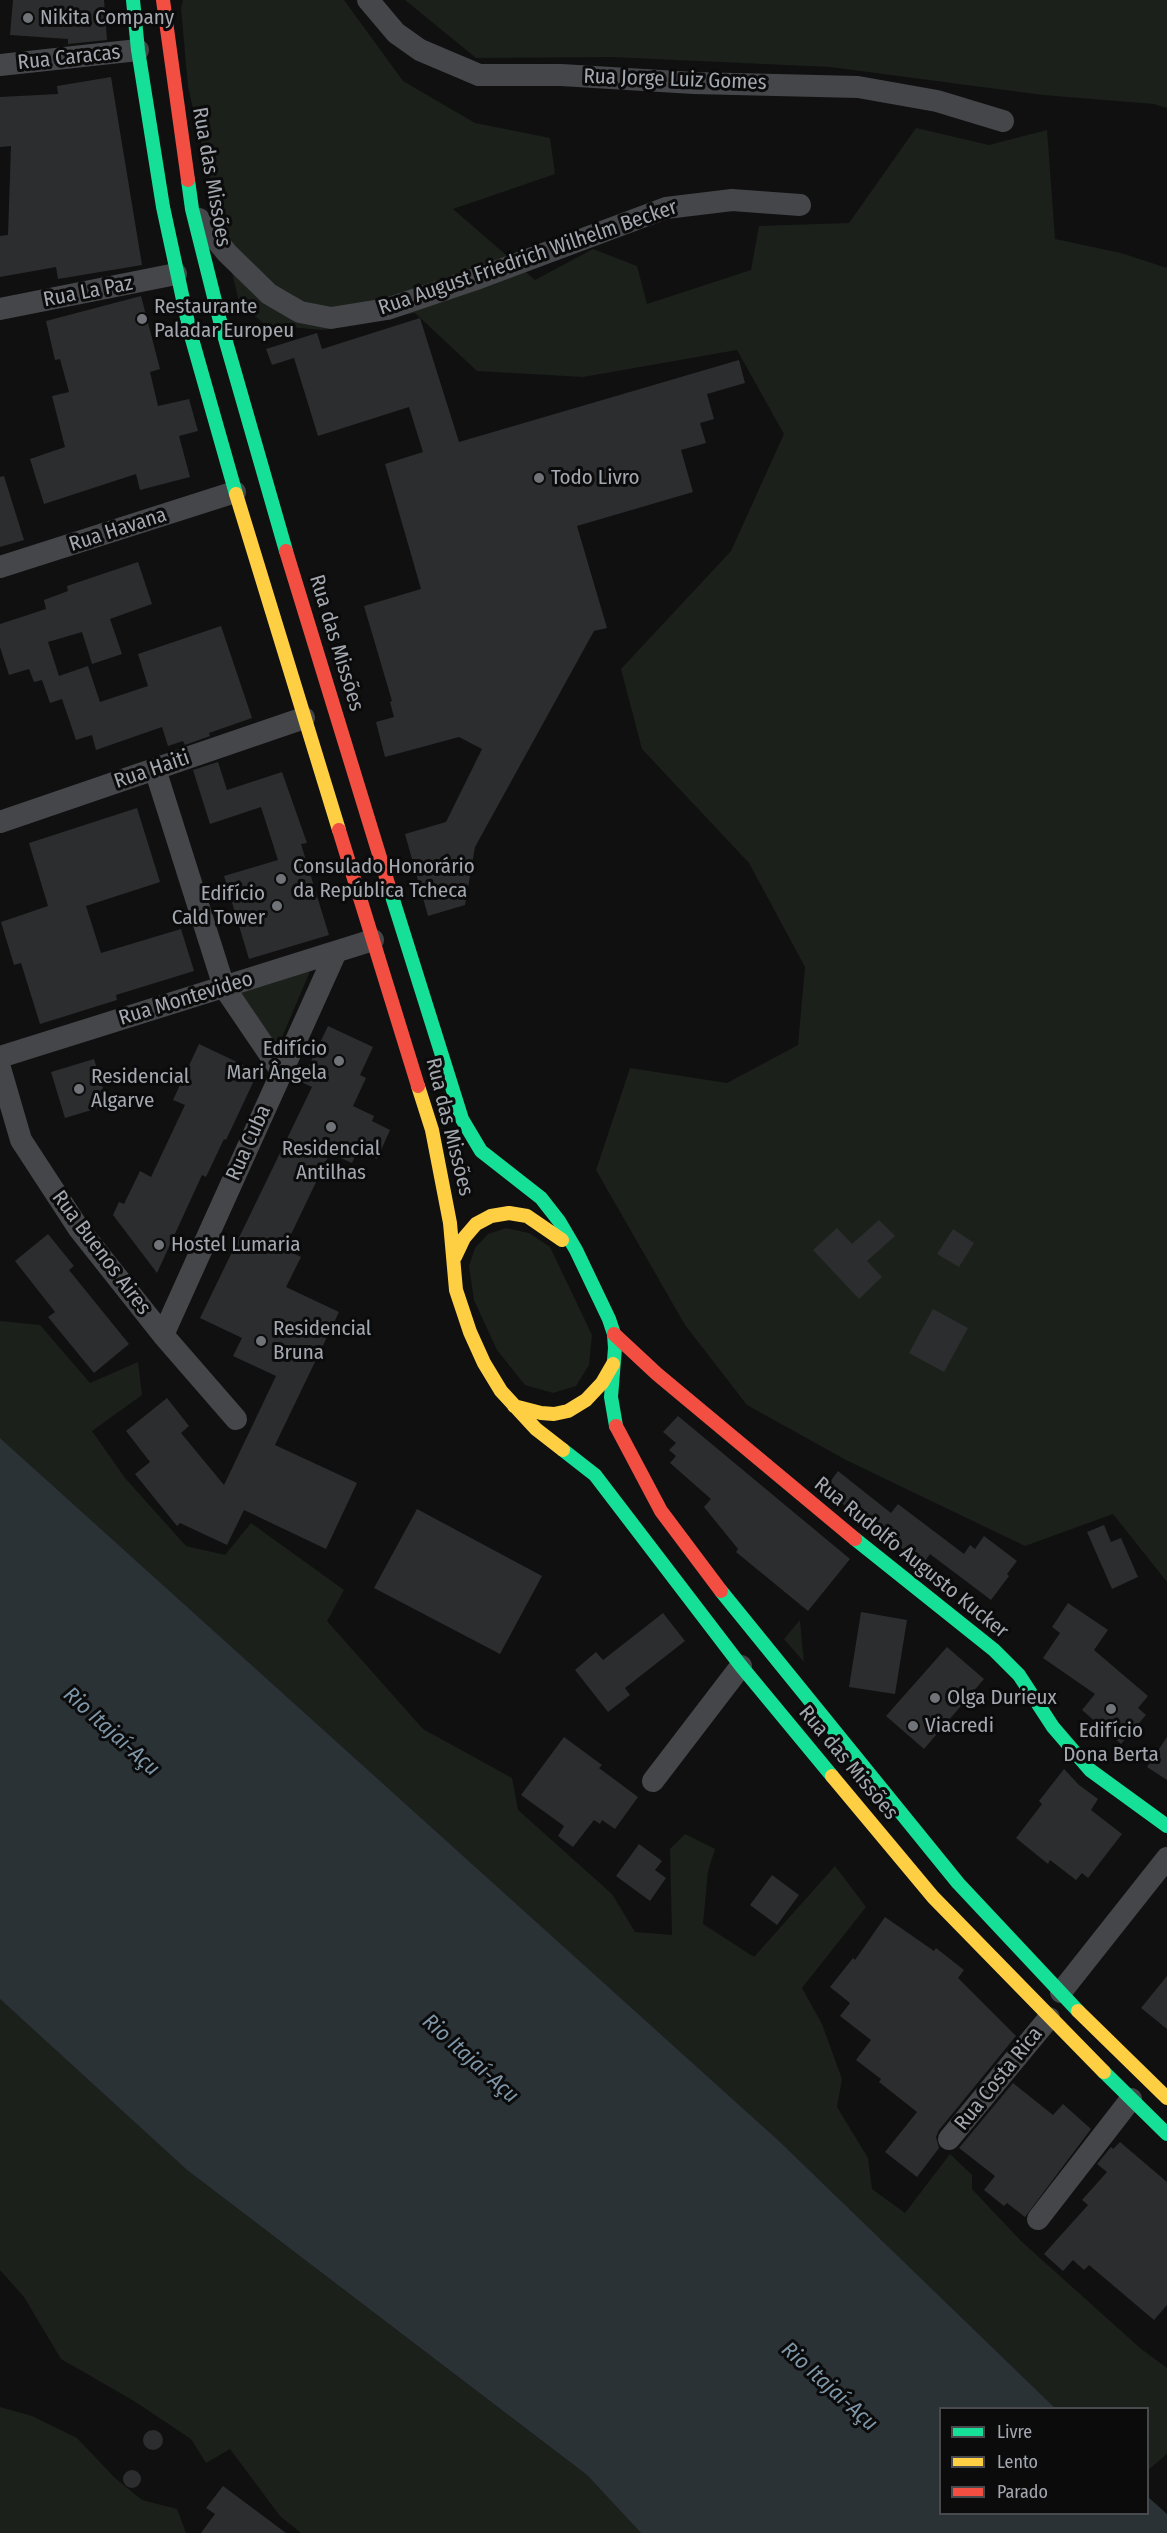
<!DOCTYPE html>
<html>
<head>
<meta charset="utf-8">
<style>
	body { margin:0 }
	#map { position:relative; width:1167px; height:2533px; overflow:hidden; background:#101011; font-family:"Fira Sans Condensed",sans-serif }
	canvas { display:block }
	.legend { position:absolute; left:939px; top:2407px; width:210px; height:108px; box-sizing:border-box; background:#0b0b0c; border:2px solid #484a4e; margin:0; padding:8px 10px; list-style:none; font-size:18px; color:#a3a8b0 }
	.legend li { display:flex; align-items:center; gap:12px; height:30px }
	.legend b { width:30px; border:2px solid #484a4e }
</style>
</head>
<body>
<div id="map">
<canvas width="1167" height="2533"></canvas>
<ul class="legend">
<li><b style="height:8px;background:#16e098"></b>Livre</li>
<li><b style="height:8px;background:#ffcf43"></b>Lento</li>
<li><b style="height:8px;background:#f24e42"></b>Parado</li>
</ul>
</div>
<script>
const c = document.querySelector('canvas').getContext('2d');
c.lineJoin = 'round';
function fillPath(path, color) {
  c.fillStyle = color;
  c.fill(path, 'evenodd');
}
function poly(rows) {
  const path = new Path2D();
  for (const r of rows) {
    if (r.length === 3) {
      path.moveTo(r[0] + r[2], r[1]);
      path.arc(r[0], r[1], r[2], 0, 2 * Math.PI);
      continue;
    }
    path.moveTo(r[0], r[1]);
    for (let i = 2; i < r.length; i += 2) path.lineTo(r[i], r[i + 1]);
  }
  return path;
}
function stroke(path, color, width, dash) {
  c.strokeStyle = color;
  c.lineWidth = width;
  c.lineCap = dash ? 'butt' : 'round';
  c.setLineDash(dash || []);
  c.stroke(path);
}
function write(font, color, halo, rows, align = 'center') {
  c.font = font + ' "Fira Sans Condensed",sans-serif';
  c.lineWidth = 6;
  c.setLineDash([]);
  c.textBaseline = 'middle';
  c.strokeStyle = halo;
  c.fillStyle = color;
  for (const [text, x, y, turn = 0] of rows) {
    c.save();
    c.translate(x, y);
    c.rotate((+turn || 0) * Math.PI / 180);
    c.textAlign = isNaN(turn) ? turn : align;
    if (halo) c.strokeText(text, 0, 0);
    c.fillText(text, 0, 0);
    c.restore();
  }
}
fillPath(poly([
	[183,0,344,0,403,81,475,123,550,138,555,174,453,209,535,280,593,249,637,266,647,304,751,270,759,226,849,223,916,128,989,145,1047,130,1055,239,1121,253,1167,268,1167,1582,1113,1514,1025,1546,846,1460,747,1405,685,1325,596,1170,630,1068,727,1083,798,1045,805,967,749,863,642,749,621,669,731,551,784,434,737,350,583,377,477,371,415,313,323,330,265,325,239,302,188,87,181,8],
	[405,0,1167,0,1167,108,1154,104,1043,95,830,67,611,57,476,58],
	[311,969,277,1049,238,989],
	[506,1228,529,1233,550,1247,592,1335,589,1365,576,1386,553,1393,525,1385,497,1350,474,1300,469,1266,475,1248,488,1234],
	[0,1321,40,1325,90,1383,138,1362,142,1395,92,1431,125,1478,186,1546,225,1555,251,1523,344,1590,327,1621,423,1729,512,1778,518,1810,612,1894,635,1932,672,1935,670,1849,685,1834,715,1849,708,1871,703,1924,754,1957,835,1866,866,1907,802,1988,822,2024,842,2079,837,2107,868,2158,872,2189,905,2213,950,2154,972,2175,972,2189,1021,2241,1140,2348,1167,2368,1167,2454,1148,2470,1148,2408,1055,2408,779,2141,0,1438],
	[800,1620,802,1644,804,1662,784,1639],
	[0,1999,187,2170,587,2475,641,2533,301,2533,280,2516,230,2449,206,2463,191,2439,134,2401,61,2359,24,2297,0,2270],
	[0,2407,32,2416,77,2438,115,2478,142,2500,177,2509,186,2533,0,2533]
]), '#1b201b');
fillPath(poly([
	[0,1438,779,2141,1055,2408,940,2408,940,2514,1148,2514,1148,2497,1167,2514,1167,2533,641,2533,587,2475,187,2170,0,1999]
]), '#2a3236');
fillPath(poly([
	[13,0,104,0,107,40,68,44,68,39,10,35],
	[111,77,142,265,58,279,56,267,0,277,0,236,8,235,11,146,0,147,0,97,58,94,57,86],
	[141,296,160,369,150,372,158,406,189,399,198,431,179,436,190,477,140,490,136,474,44,504,30,459,65,447,52,396,69,392,60,359,55,360,46,321],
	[420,318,459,442,739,360,745,383,707,394,714,419,700,423,706,443,681,450,693,492,577,526,607,628,594,631,475,847,465,905,428,916,405,834,446,822,482,749,459,737,385,757,376,722,394,717,390,702,392,701,364,606,421,589,385,464,423,452,409,407,318,436,294,358,272,365,266,349,317,333,322,349],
	[4,476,24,540,0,547,0,477],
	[138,562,152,604,110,619,122,654,92,664,82,632,48,642,59,676,88,666,100,702,148,686,138,654,221,626,252,718,209,733,210,736,185,745,183,741,168,746,162,727,96,750,92,735,76,740,62,699,50,703,42,680,34,682,29,669,9,675,0,647,0,624,46,609,44,600,68,591,67,586],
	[218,762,227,790,282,772,307,843,301,844,329,935,249,959,224,876,278,860,261,807,210,824,193,770],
	[137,808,160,882,86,906,101,953,181,929,194,971,116,995,117,1000,40,1024,21,963,14,965,1,922,48,906,29,843],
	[328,1026,373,1047,360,1075,366,1078,353,1106,374,1116,372,1121,390,1130,377,1159,358,1150,352,1163,330,1153,284,1249,301,1257,286,1287,339,1312,275,1445,357,1483,326,1549,244,1510,227,1545,180,1523,177,1526,135,1474,150,1462,126,1431,167,1398,189,1426,181,1433,224,1485,276,1376,233,1356,242,1338,200,1318,312,1087,301,1082],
	[199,1044,258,1072,226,1140,224,1139,206,1177,202,1175,157,1273,113,1215,119,1202,124,1204,140,1171,151,1177,185,1105,173,1100],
	[94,1059,108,1105,65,1118,51,1072],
	[879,1220,895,1236,867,1261,882,1277,859,1299,813,1250,837,1228,852,1244],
	[953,1229,974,1243,959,1267,937,1254],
	[48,1234,74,1266,69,1270,129,1344,94,1373,48,1317,55,1312,15,1261],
	[933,1309,968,1328,944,1372,909,1353],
	[678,1416,850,1559,808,1611,736,1552,738,1549,704,1507,711,1499,670,1463,676,1456,669,1450,676,1443,663,1432],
	[838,1471,891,1513,898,1504,964,1554,970,1545,975,1549,984,1536,1017,1561,1007,1574,1009,1576,991,1600,930,1554,923,1564,824,1490],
	[417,1509,542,1576,500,1654,374,1588],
	[1104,1525,1111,1542,1121,1538,1138,1577,1112,1589,1087,1532],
	[1068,1603,1108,1630,1094,1650,1148,1696,1138,1708,1146,1715,1121,1744,1082,1710,1095,1694,1043,1658,1060,1633,1052,1627],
	[861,1612,907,1620,895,1694,849,1687],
	[663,1613,685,1641,625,1688,630,1695,608,1712,575,1670,596,1652,603,1660],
	[947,1647,984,1679,924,1749,886,1716],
	[564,1737,602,1765,599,1768,638,1797,615,1829,602,1820,600,1824,594,1820,573,1847,558,1836,564,1826,521,1795],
	[1167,1737,1167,1780,1147,1767],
	[1064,1769,1079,1785,1098,1799,1091,1810,1122,1834,1088,1878,1082,1873,1076,1880,1050,1860,1048,1864,1016,1838,1042,1804,1039,1801],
	[639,1844,662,1861,655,1870,666,1878,650,1901,616,1876],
	[772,1875,799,1895,777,1925,750,1905],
	[885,1917,934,1951,936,1948,964,1970,958,1978,1016,2036,939,2130,936,2137,939,2148,917,2177,885,2152,917,2112,879,2082,881,2079,856,2060,871,2040,840,2016,850,2003,830,1987,853,1958,855,1960],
	[1167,1976,1167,2029,1141,2008],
	[1013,2083,1053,2115,1063,2104,1091,2129,1025,2217,1007,2203,1004,2206,984,2190,995,2176,959,2148],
	[1120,2142,1167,2182,1167,2305,1154,2320,1089,2265,1084,2270,1073,2260,1063,2271,1044,2254,1088,2205,1082,2200,1107,2172,1097,2164,1111,2147,1113,2149],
	[153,2440,10],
	[132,2479,9],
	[223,2486,286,2533,201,2533,215,2514,206,2508]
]), '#2c2d2e');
stroke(poly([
	[368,0,396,33,420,50,479,75,561,75,694,83,858,87,937,101,1003,121],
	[0,65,138,50],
	[199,219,227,253,269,294,300,312,331,318,387,309,479,278,666,208,732,200,800,205],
	[0,309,176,274],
	[0,567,235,492],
	[155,769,224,987,281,1071],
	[0,822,304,718],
	[0,1057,373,940],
	[0,1068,21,1140,79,1229,163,1335,236,1419],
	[163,1335,336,952],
	[653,1781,741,1666],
	[1061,1992,1167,1858],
	[949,2139,1049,2018],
	[1038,2219,1131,2099]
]), '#45464a', 22);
stroke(poly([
	[133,0,138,50,163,207,190,332,236,494],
	[188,180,192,209,220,321,286,551],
	[390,890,462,1119,481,1151,541,1198,559,1221,576,1250,609,1319,614,1334,615,1348,611,1397,616,1426],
	[563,1450,595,1475,741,1666,832,1776],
	[855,1539,994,1650,1019,1675,1053,1727,1090,1770,1167,1826],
	[721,1591,958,1883,1078,2011],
	[1104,2072,1167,2134]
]), '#16e098', 14);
stroke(poly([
	[236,494,339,830],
	[418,1086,432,1130,450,1223,456,1290,470,1332,484,1363,501,1391,536,1429,563,1450],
	[455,1257,464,1238,476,1224,491,1216,509,1213,527,1216,562,1240],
	[514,1406,541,1413,554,1414,568,1411,586,1400,602,1383,613,1364],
	[832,1776,933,1897,1104,2072],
	[1078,2011,1167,2098]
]), '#ffcf43', 14);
stroke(poly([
	[163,0,188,180],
	[286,551,390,890],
	[339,830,418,1086],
	[614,1334,657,1374,855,1539],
	[616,1426,661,1511,721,1591]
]), '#f24e42', 14);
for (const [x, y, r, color] of [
	[28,18,6,"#707378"],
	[142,319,6,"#707378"],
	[539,478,6,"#707378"],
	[281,879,6,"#707378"],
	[277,906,6,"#707378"],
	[339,1061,6,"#707378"],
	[79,1089,6,"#707378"],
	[331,1127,6,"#707378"],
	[159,1245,6,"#707378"],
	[261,1341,6,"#707378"],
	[935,1698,6,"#707378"],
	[1111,1709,6,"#707378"],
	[913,1726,6,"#707378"]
]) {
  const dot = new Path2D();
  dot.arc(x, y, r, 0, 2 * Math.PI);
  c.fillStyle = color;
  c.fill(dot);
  stroke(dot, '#0b0b0c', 2);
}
write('21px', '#a3a8b0', '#0b0b0c', [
	["Nikita Company",40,18],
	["Restaurante",154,307],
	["Paladar Europeu",154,331],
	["Todo Livro",551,478],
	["Consulado Honorário",293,867],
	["da República Tcheca",293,891],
	["Edifício",265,894,"right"],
	["Cald Tower",265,918,"right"],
	["Edifício",327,1049,"right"],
	["Mari Ângela",327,1073,"right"],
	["Residencial",91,1077],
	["Algarve",91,1101],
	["Residencial",331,1149,"center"],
	["Antilhas",331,1173,"center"],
	["Hostel Lumaria",171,1245],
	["Residencial",273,1329],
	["Bruna",273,1353],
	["Olga Durieux",947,1698],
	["Viacredi",925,1726],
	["Edifício",1111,1731,"center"],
	["Dona Berta",1111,1755,"center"]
], 'left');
write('21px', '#a3a8b0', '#0b0b0c', [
	["Rua Caracas",69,58,-6],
	["Rua Jorge Luiz Gomes",675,80,2],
	["Rua das Missões",211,177,80],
	["Rua August Friedrich Wilhelm Becker",528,258,-19],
	["Rua La Paz",88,292,-11],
	["Rua Havana",118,530,-18],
	["Rua das Missões",336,643,73],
	["Rua Haiti",152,770,-19],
	["Rua Montevideo",186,999,-17],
	["Rua das Missões",449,1127,76],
	["Rua Cuba",249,1143,-66],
	["Rua Buenos Aires",101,1253,53],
	["Rua Rudolfo Augusto Kucker",911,1558,39],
	["Rua das Missões",848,1763,50],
	["Rua Costa Rica",999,2079,-51]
]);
write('italic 22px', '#7e96a7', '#0b0b0c', [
	["Rio Itajaí-Açu",111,1732,42],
	["Rio Itajaí-Açu",470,2059,42],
	["Rio Itajaí-Açu",829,2387,42]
]);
</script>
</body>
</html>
